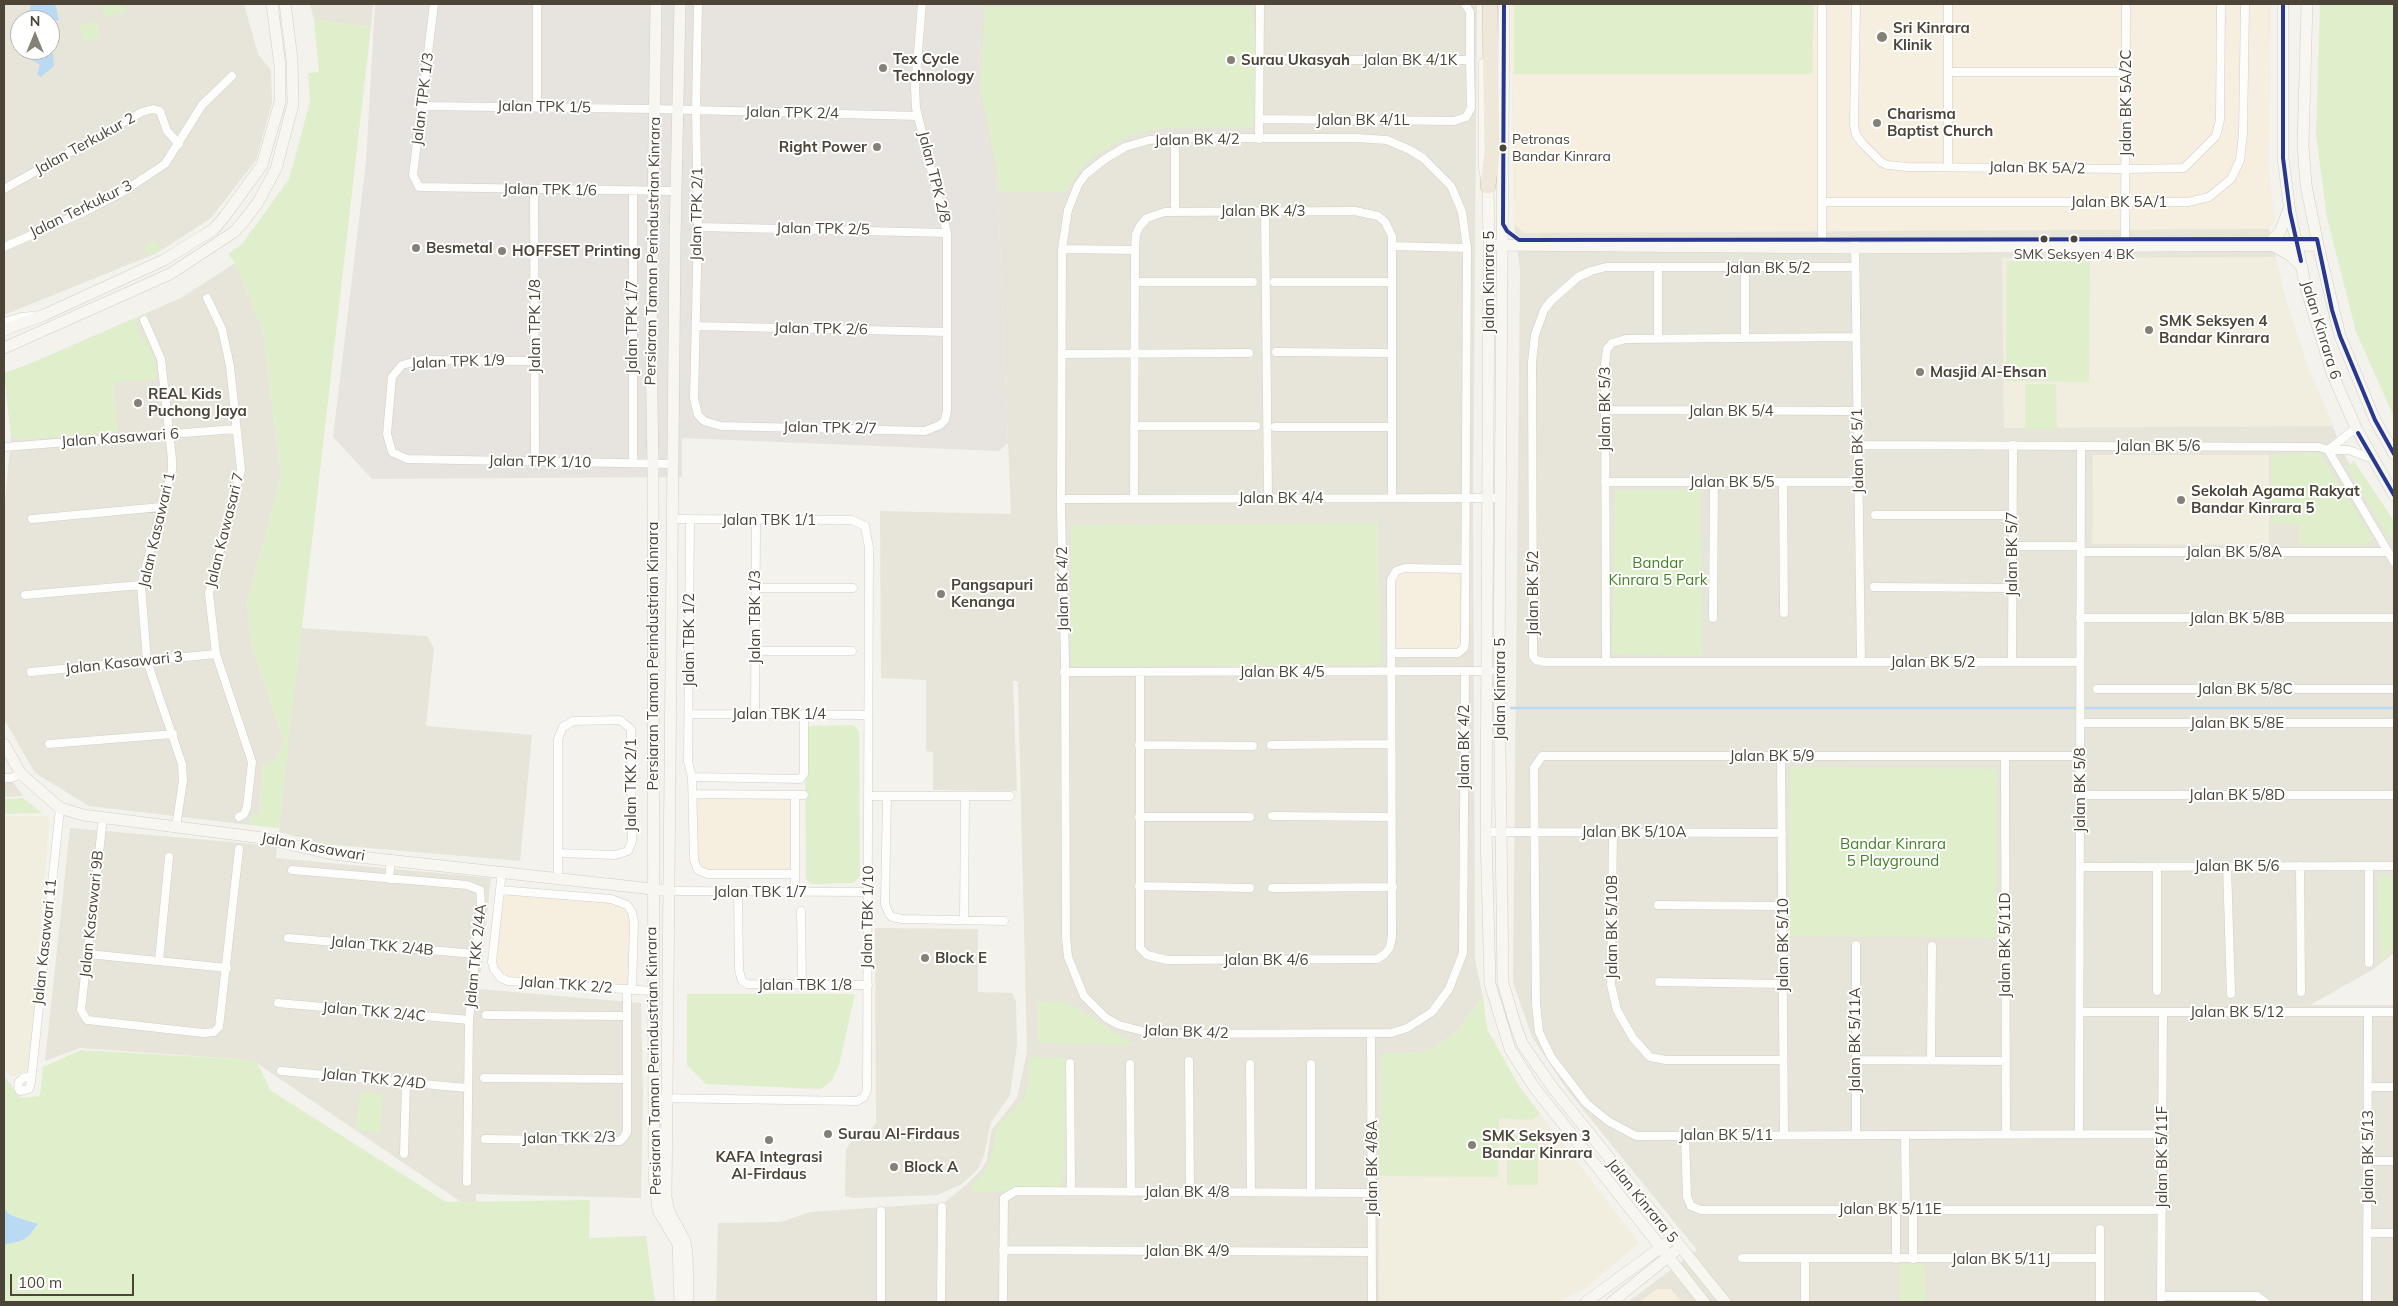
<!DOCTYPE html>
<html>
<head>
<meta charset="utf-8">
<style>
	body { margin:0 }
	#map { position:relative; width:2398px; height:1306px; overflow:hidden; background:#f3f2ed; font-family:Mulish,sans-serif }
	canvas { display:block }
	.frame { position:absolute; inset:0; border:5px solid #4b4437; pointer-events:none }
	.north { position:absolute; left:10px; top:10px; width:50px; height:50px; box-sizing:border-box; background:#fff; border:1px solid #b7b4af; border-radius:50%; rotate:0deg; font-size:14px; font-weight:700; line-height:20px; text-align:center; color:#4b4437 }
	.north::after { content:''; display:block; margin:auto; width:18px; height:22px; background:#868177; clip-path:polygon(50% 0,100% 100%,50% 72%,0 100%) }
	.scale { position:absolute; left:10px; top:1274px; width:124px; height:22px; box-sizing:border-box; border:2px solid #4b4437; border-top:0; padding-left:6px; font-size:15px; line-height:18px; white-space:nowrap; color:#4b4437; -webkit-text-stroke:4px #fff; paint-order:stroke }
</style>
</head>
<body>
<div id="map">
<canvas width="2398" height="1306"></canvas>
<div class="frame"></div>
<div class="north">N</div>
<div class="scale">100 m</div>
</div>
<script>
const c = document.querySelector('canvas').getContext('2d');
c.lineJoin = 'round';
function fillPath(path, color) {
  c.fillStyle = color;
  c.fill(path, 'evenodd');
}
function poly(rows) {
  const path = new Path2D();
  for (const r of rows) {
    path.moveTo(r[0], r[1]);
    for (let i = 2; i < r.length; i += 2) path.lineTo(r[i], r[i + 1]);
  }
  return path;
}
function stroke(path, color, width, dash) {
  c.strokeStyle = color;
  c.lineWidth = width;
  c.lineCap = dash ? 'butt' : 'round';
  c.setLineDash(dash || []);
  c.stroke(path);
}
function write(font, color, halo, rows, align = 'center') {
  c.font = font + ' Mulish,sans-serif';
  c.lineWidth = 4;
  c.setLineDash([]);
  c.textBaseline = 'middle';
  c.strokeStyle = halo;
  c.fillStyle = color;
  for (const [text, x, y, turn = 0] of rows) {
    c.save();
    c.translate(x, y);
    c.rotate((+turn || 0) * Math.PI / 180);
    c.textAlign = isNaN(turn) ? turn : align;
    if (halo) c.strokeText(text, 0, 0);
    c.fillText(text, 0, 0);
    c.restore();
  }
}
fillPath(poly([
	[4,4,244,4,258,54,271,70,272,103,256,160,211,218,157,253,4,315],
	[20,20,50,20,50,50,20,50],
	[310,4,373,4,371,27,314,20],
	[982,4,1477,4,1473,511,1475,960,1483,997,1457,1031,1433,1049,1421,1052,1380,1055,1379,1302,716,1302,718,1223,781,1222,810,1212,944,1203,967,1184,981,1170,987,1160,991,1131,1017,1098,1027,1052,1018,681,1013,681,1017,791,933,790,933,752,926,751,926,680,881,678,880,511,1011,514,998,197,977,89],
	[1511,4,2271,4,2268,166,2274,220,2269,229,2285,297,2306,363,2345,456,2394,538,2394,953,2374,969,2310,1005,2394,1005,2394,1302,1628,1302,1697,1250,1568,1091,1532,1037,1513,982,1520,270,1514,224],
	[235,263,263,331,281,477,247,603,251,644,284,742,276,760,263,766,259,814,251,814,250,825,89,806,35,773,4,719,4,513,11,435,4,373,27,365,181,298],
	[297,628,427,636,434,648,426,726,532,735,520,861,323,844,279,832],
	[4,770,23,796,4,797],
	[70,828,277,846,276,858,491,878,479,989,641,1003,643,1095,641,1198,476,1194,476,1212,252,1060,80,1048,45,1061],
	[875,928,978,929,978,992,1012,993,1016,1002,1017,1045,1010,1095,991,1122,984,1155,978,1169,962,1184,937,1195,852,1198,845,1196,846,1149,853,1139,870,1130,876,1123]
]), '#e7e4da');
fillPath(poly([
	[1511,4,2271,4,2268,166,2274,220,2269,229,1524,233,1514,224],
	[1460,571,1460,648,1457,650,1394,650,1394,580,1396,575,1405,572],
	[696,797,792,799,792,871,709,871,700,867,697,859,696,836],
	[503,894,620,904,625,909,631,921,628,984,505,976,499,971,495,961],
	[1657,1289,1671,1289,1682,1302,1639,1302],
	[2188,1299,2257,1299,2261,1302,2188,1302]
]), '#f6eedf');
fillPath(poly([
	[375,4,982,4,977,89,998,197,1008,443,999,451,682,438,682,477,372,479,333,437,366,162]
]), '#e7e3de');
fillPath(poly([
	[2276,257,2285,297,2306,363,2334,426,2004,428,2002,258],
	[2093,455,2269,455,2269,545,2092,544],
	[4,816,47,816,49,823,29,1070,12,1077,4,1068],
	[1483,997,1487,1029,1519,1086,1639,1243,1586,1288,1558,1302,1379,1302,1380,1054,1421,1052,1433,1049,1457,1031]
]), '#f1eddf');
fillPath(poly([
	[101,4,124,4,126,11,104,17],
	[1514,4,1814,4,1812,74,1514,74],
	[2320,4,2394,4,2394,417,2356,332,2327,218,2316,134],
	[985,7,1252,7,1260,88,1253,127,1177,127,1143,131,1127,137,1094,156,1082,167,1066,192,999,192,997,171,980,89],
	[314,20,371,27,279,828,250,825,251,814,259,814,263,766,276,760,284,742,251,644,247,603,281,477,263,331,235,263,228,254,242,244,289,179,310,102,308,73,319,72],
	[97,21,101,37,83,42,79,26],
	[155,240,162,249,149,256,144,247],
	[2007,261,2090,262,2089,382,2006,381],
	[148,313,149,317,135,323,142,340,146,339,154,359,157,379,114,382,118,432,17,440,11,435,4,373,27,365],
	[2025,384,2056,384,2057,429,2025,429],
	[2320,453,2373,539,2366,545,2299,545,2299,524,2273,524,2272,455],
	[2354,461,2394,521,2394,535,2389,538,2346,467],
	[1615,490,1700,490,1703,656,1612,654],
	[1378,523,1381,665,1071,666,1071,525],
	[853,725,859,731,860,876,853,883,810,884,806,878,805,726],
	[1790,767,1997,769,1996,938,1789,936],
	[23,798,42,813,4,814,4,799],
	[2378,876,2394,876,2394,949,2380,962],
	[687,994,855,994,839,1065,832,1080,821,1089,706,1084,687,1065],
	[1483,997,1487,1029,1519,1086,1540,1114,1532,1120,1499,1118,1498,1177,1379,1176,1380,1054,1421,1052,1433,1049,1457,1031],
	[1066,1001,1135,1045,1038,1043,1037,1002],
	[81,1050,254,1060,262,1072,270,1090,446,1202,590,1200,589,1238,646,1236,655,1302,4,1302,4,1245,21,1241,29,1236,38,1224,10,1215,4,1208,4,1076,21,1098,40,1096,43,1067],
	[1029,1057,1067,1058,1063,1180,1060,1187,971,1193,971,1187,987,1168,994,1146,996,1127,1023,1099,1027,1090],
	[360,1092,383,1094,380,1133,356,1130],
	[1507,1135,1538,1135,1538,1185,1507,1185],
	[1900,1264,1925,1264,1926,1302,1900,1302]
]), '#dfefcb');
fillPath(poly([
	[31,4,55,4,59,20,50,22,50,20,31,20,29,13],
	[50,48,53,54,54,66,41,77,37,74,40,65,28,57,26,50,50,50],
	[4,1208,10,1215,38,1224,29,1236,21,1241,4,1245]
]), '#badaf3');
stroke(poly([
	[1511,708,2394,708]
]), '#badaf3', 2.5);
const street = poly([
	[434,4,413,175,419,187,676,191],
	[537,4,537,108],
	[698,4,696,110,698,227,694,399,698,415,704,421,721,426,925,431,940,425,945,420,947,411,947,233,916,108,915,87,922,4],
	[1856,4,1854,125,1856,135,1862,143,1881,162,1887,165,1908,167,2126,169,2184,168,2216,136,2220,120,2221,4],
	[1948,4,1948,167],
	[1260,60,1470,60],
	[1948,72,2126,72],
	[422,106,655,109,918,116],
	[1259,119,1454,121,1466,117,1471,108,1470,60,1470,12,1465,4],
	[1259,139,1260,4],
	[4,189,142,112,153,109,160,111,167,131,179,144],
	[534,190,535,461],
	[1822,202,2188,202,2209,197,2231,179,2240,160,2243,134,2245,4],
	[1265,211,1268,498],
	[1175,212,1175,138],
	[698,227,947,233],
	[1855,241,1861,662],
	[1392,246,1467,248],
	[2125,246,2126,4],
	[4,247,84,212,121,193,165,164,202,105,232,76],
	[1822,247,1822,4],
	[1062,249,1135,250],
	[1855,267,1606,267,1591,271,1578,277,1551,301,1544,310,1535,335,1532,362,1533,656,1536,660,1544,662,2080,662],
	[1658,269,1658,338],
	[1135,282,1253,282],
	[1274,282,1392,282],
	[207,298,222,329,230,366,241,470,209,593,216,654,252,762,247,807,244,814,239,817],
	[144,320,161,359,172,459,172,470,141,585,147,661,182,764,183,780,176,828],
	[4,322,21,317,33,316],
	[696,326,947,332],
	[1745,338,1745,268],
	[1276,352,1391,353],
	[1062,354,1249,353],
	[535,361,421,360,402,365,392,377,387,434,392,452,407,459,673,464],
	[1605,410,1857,411],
	[1134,426,1256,426],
	[1275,427,1391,427],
	[1858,445,2319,447,2328,450,2394,562],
	[4,447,236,429],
	[2328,450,2349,450,2373,459],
	[2328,450,2356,428],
	[633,463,633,190],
	[1605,482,1859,482],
	[1783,482,1784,613],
	[1061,499,1501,498],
	[1134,499,1135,250,1136,234,1140,226,1147,218,1165,212,1355,211,1378,216,1385,222,1392,236,1392,498],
	[1875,515,2012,515],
	[32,519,161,507],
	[690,520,688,761,692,777,800,779,804,774,804,714],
	[2011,546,2081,546],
	[2081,552,2387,552],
	[1874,587,2011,588],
	[755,588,853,588],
	[25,595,141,585],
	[1713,618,1714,482],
	[2080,618,2394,618],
	[755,651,852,651],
	[1391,653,1458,653,1464,648,1465,642,1467,248,1462,212,1451,186,1423,158,1410,150,1387,140,1356,138,1175,138,1149,140,1125,147,1105,159,1086,174,1078,185,1068,210,1062,249,1061,511,1065,659,1066,937,1068,957,1084,996,1106,1018,1119,1025,1146,1032,1168,1034,1391,1033,1407,1028,1432,1012,1449,989,1463,953,1465,671],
	[1606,662,1605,364,1607,349,1612,343,1626,339,1856,337],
	[2012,662,2013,445],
	[31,672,216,654],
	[1064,672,1490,671],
	[1140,673,1140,948,1147,955,1167,960,1377,959,1385,954,1390,947,1392,936,1391,580,1396,571,1405,568,1465,569],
	[2097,689,2394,689],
	[689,714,868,715],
	[755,714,756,520],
	[2080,723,2394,723],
	[49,744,173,734],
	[1139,745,1253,746],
	[1271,745,1390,744],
	[1781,756,1784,1135],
	[2005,756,2006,1135],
	[2080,756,1542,756,1534,768,1536,1004,1539,1032,1551,1057,1586,1103,1608,1121,1636,1136,2162,1134],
	[692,777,694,860,698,870,708,874,795,874,795,795],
	[4,778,11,778,21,774],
	[693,794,804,795],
	[2080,795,2394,795],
	[869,796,1010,796],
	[887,796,885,904,889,914,892,917,902,919,1004,921],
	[1272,816,1392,817],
	[1139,817,1250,817],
	[103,818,81,1010,87,1020,203,1033,214,1032,219,1027,239,849],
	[1486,832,1782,833],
	[1613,832,1611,985,1617,1010,1633,1038,1650,1057,1666,1060,1783,1060],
	[2227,866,2231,994],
	[2300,866,2301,992],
	[2369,866,2369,963],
	[2080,867,2394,866],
	[292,870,467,885,480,890,481,904,469,1020,467,1182],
	[502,871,492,962,494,969,501,978,508,981,653,991],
	[795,874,795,892],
	[558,877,558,739,563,727,573,721,620,720,631,729,632,841,628,851,615,855,558,853],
	[389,879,391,859],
	[1139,886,1250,888],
	[1272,888,1393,887],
	[500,890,611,899,627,905,632,912,634,922,632,990],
	[671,891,868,892],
	[738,892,739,970,742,981,747,984,868,985],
	[1658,905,1782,906],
	[801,911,802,986],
	[964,920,965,796],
	[288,938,476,954],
	[1856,945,1856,1135],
	[88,954,227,968],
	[159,961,169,857],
	[1659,982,1783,984],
	[2157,991,2157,867],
	[278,1003,469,1020],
	[2080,1012,2394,1012],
	[486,1015,627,1016],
	[1371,1034,1372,1302],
	[1855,1060,2005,1061],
	[1189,1061,1190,1192],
	[1931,1061,1932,946],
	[1070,1063,1071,1191],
	[1130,1064,1131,1192],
	[1250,1064,1251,1193],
	[281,1071,467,1088],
	[31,1076,23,1078,19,1082,18,1088,20,1091,29,1089,31,1082,60,808],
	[484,1078,627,1079],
	[2368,1087,2394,1087],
	[653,1098,857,1101,864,1097,867,1090,869,548,865,526,852,520,672,519],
	[2079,1134,2081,446],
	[1685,1135,1687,1197,1691,1206,1701,1210,2162,1210],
	[1905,1135,1906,1209],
	[485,1139,620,1141,624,1137,627,1132,627,989],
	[404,1154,406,1083],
	[2367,1161,2394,1161],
	[1311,1193,1311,1064],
	[1896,1209,1896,1259],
	[1913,1210,1913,1259],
	[881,1211,881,1302],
	[2100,1229,2100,1302],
	[2367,1233,2394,1233],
	[1003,1250,1372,1252],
	[1742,1258,2100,1258],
	[2161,1296,2257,1296,2265,1302],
	[941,1302,942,1207],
	[1003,1302,1004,1198,1016,1191,1372,1193],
	[1805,1302,1805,1258],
	[2161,1302,2163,1012],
	[2367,1302,2368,1012]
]);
const secondary = poly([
	[656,4,651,344,653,464,654,1177,658,1210,678,1244,680,1302],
	[680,4,675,239,666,1197,669,1212,685,1241,687,1254,688,1297],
	[1504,4,1499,671,1503,983,1516,1027,1523,1045,1553,1088,1725,1302],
	[2283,4,2283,158,2290,212,2306,288,2332,373,2356,428,2394,495],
	[2307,4,2303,146,2306,185,2318,245,2340,336,2375,420,2394,454],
	[1484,64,1484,166,1488,186,1489,245,1486,832,1490,984,1510,1049,1534,1087,1704,1302],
	[2272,240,2280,232,2289,209],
	[1497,245,1855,248,2318,245],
	[2274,246,2291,256,2302,267],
	[4,330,44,315,164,260,214,229,225,216,262,165,280,102,280,66,272,4],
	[4,348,170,274,234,232,243,222,257,204,276,169,293,104,292,59,285,4],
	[4,744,21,774,60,808,83,815,263,838,332,854,671,891],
	[1586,1302,1667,1243],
	[1612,1302,1674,1252]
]);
const highway = poly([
	[1488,186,1492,153,1490,4]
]);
stroke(street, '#d1cfca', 9);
stroke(secondary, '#d3cfc3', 12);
stroke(highway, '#cdc1a6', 16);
stroke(street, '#fdfdfc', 8);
stroke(secondary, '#f7f6f0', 11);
stroke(highway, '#ede8da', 15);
stroke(poly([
	[1504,4,1503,224,1507,231,1519,240,2317,239,2332,310,2340,336,2375,420,2394,454],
	[2283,4,2283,158,2290,212,2301,261],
	[2358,433,2394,495]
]), '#283890', 4);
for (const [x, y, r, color] of [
	[1882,37,6,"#868177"],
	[1231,60,5,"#868177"],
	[883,68,5,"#868177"],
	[1877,123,5,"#868177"],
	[877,147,5,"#868177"],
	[1503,148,4.5,"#4b4437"],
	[2044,239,4.5,"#4b4437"],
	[2074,239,4.5,"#4b4437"],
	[416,248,5,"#868177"],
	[502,251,5,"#868177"],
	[2149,330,5,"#868177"],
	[1920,372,5,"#868177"],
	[138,403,5,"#868177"],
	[2181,500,5,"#868177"],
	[941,594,5,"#868177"],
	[925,958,5,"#868177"],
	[828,1134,5,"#868177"],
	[769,1140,5,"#868177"],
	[1472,1145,5,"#868177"],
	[894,1167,5,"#868177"]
]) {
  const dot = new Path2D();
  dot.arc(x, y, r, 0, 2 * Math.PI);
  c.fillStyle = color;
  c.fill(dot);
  stroke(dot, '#fff', 2);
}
write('14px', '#4b4437', '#fff', [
	["Petronas",1512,140],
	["Bandar Kinrara",1512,157],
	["SMK Seksyen 4 BK",2074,255,"center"]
], 'left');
write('bold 15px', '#4b4437', '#fff', [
	["Sri Kinrara",1893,28],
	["Klinik",1893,45],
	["Tex Cycle",893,59],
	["Technology",893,76],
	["Surau Ukasyah",1241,60],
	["Charisma",1887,114],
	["Baptist Church",1887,131],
	["Right Power",867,147,"right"],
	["Besmetal",426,248],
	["HOFFSET Printing",512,251],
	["SMK Seksyen 4",2159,321],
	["Bandar Kinrara",2159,338],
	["Masjid Al-Ehsan",1930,372],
	["REAL Kids",148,394],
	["Puchong Jaya",148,411],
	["Sekolah Agama Rakyat",2191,491],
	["Bandar Kinrara 5",2191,508],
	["Pangsapuri",951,585],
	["Kenanga",951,602],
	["Block E",935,958],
	["Surau Al-Firdaus",838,1134],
	["SMK Seksyen 3",1482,1136],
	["Bandar Kinrara",1482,1153],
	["KAFA Integrasi",769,1157,"center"],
	["Al-Firdaus",769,1174,"center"],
	["Block A",904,1167]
], 'left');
write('15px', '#4b4437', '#fff', [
	["Jalan BK 4/1K",1410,60],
	["Jalan TPK 1/3",423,99,-83],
	["Jalan BK 5A/2C",2126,103,-90],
	["Jalan TPK 1/5",544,107,1],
	["Jalan TPK 2/4",792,113,1],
	["Jalan BK 4/1L",1363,120],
	["Jalan BK 4/2",1197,140,-1],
	["Jalan Terkukur 2",85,144,-29],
	["Jalan BK 5A/2",2037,168,1],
	["Jalan TPK 2/8",934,177,76],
	["Jalan TPK 1/6",550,190,1],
	["Jalan BK 5A/1",2119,202],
	["Jalan Terkukur 3",81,209,-26],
	["Jalan BK 4/3",1263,211],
	["Jalan TPK 2/1",697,214,-89],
	["Jalan TPK 2/5",823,229,1],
	["Persiaran Taman Perindustrian Kinrara",653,251,-89],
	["Jalan BK 5/2",1768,268],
	["Jalan Kinrara 5",1489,282,-90],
	["Jalan TPK 1/8",535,326,-90],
	["Jalan TPK 1/7",632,327,-90],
	["Jalan TPK 2/6",821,329,1],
	["Jalan Kinrara 6",2321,330,73],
	["Jalan TPK 1/9",458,362,-2],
	["Jalan BK 5/3",1605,409,-90],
	["Jalan BK 5/4",1731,411],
	["Jalan TPK 2/7",830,428,1],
	["Jalan Kasawari 6",120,438,-4],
	["Jalan BK 5/6",2158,446],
	["Jalan BK 5/1",1858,451,-91],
	["Jalan TPK 1/10",540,462,1],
	["Jalan BK 5/5",1732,482],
	["Jalan BK 4/4",1281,498],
	["Jalan TBK 1/1",769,520],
	["Jalan Kasawari 1",157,530,-77],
	["Jalan Kawasari 7",225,530,-76],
	["Jalan BK 5/8A",2234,552],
	["Jalan BK 5/7",2012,554,-90],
	["Jalan BK 4/2",1063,589,-91],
	["Jalan BK 5/2",1533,593,-90],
	["Jalan TBK 1/3",755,617,-90],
	["Jalan BK 5/8B",2237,618],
	["Jalan TBK 1/2",689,640,-90],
	["Persiaran Taman Perindustrian Kinrara",653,656,-90],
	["Jalan BK 5/2",1933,662],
	["Jalan Kasawari 3",124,663,-6],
	["Jalan BK 4/5",1282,672],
	["Jalan Kinrara 5",1500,689,-90],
	["Jalan BK 5/8C",2245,689],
	["Jalan TBK 1/4",779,714],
	["Jalan BK 5/8E",2237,723],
	["Jalan BK 4/2",1464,747,-90],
	["Jalan BK 5/9",1772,756],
	["Jalan TKK 2/1",631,785,-90],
	["Jalan BK 5/8",2080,790,-90],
	["Jalan BK 5/8D",2237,795],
	["Jalan BK 5/10A",1634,832],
	["Jalan Kasawari",313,847,10],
	["Jalan BK 5/6",2237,866],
	["Jalan TBK 1/7",760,892],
	["Jalan Kasawari 9B",92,914,-84],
	["Jalan TBK 1/10",868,917,-89],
	["Jalan BK 5/10B",1612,927,-90],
	["Jalan Kasawari 11",45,942,-84],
	["Jalan BK 5/10",1783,945,-90],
	["Jalan BK 5/11D",2005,945,-90],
	["Jalan TKK 2/4B",382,946,5],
	["Jalan TKK 2/4A",476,956,-84],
	["Jalan BK 4/6",1266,960],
	["Jalan TKK 2/2",566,985,4],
	["Jalan TBK 1/8",805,985],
	["Jalan TKK 2/4C",374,1012,5],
	["Jalan BK 5/12",2237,1012],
	["Jalan BK 4/2",1186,1032,2],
	["Jalan BK 5/11A",1855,1040,-90],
	["Persiaran Taman Perindustrian Kinrara",654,1061,-91],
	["Jalan TKK 2/4D",374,1079,6],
	["Jalan BK 5/11",1726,1135],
	["Jalan TKK 2/3",569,1138,-1],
	["Jalan BK 5/11F",2162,1157,-90],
	["Jalan BK 5/13",2368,1157,-90],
	["Jalan BK 4/8A",1372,1168,-90],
	["Jalan BK 4/8",1187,1192],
	["Jalan Kinrara 5",1642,1201,51],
	["Jalan BK 5/11E",1890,1209],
	["Jalan BK 4/9",1187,1251],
	["Jalan BK 5/11J",2001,1259]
]);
write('15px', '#448224', '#fff', [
	["Bandar",1658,563],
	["Kinrara 5 Park",1658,580],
	["Bandar Kinrara",1893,844],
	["5 Playground",1893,861]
]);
</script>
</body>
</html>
